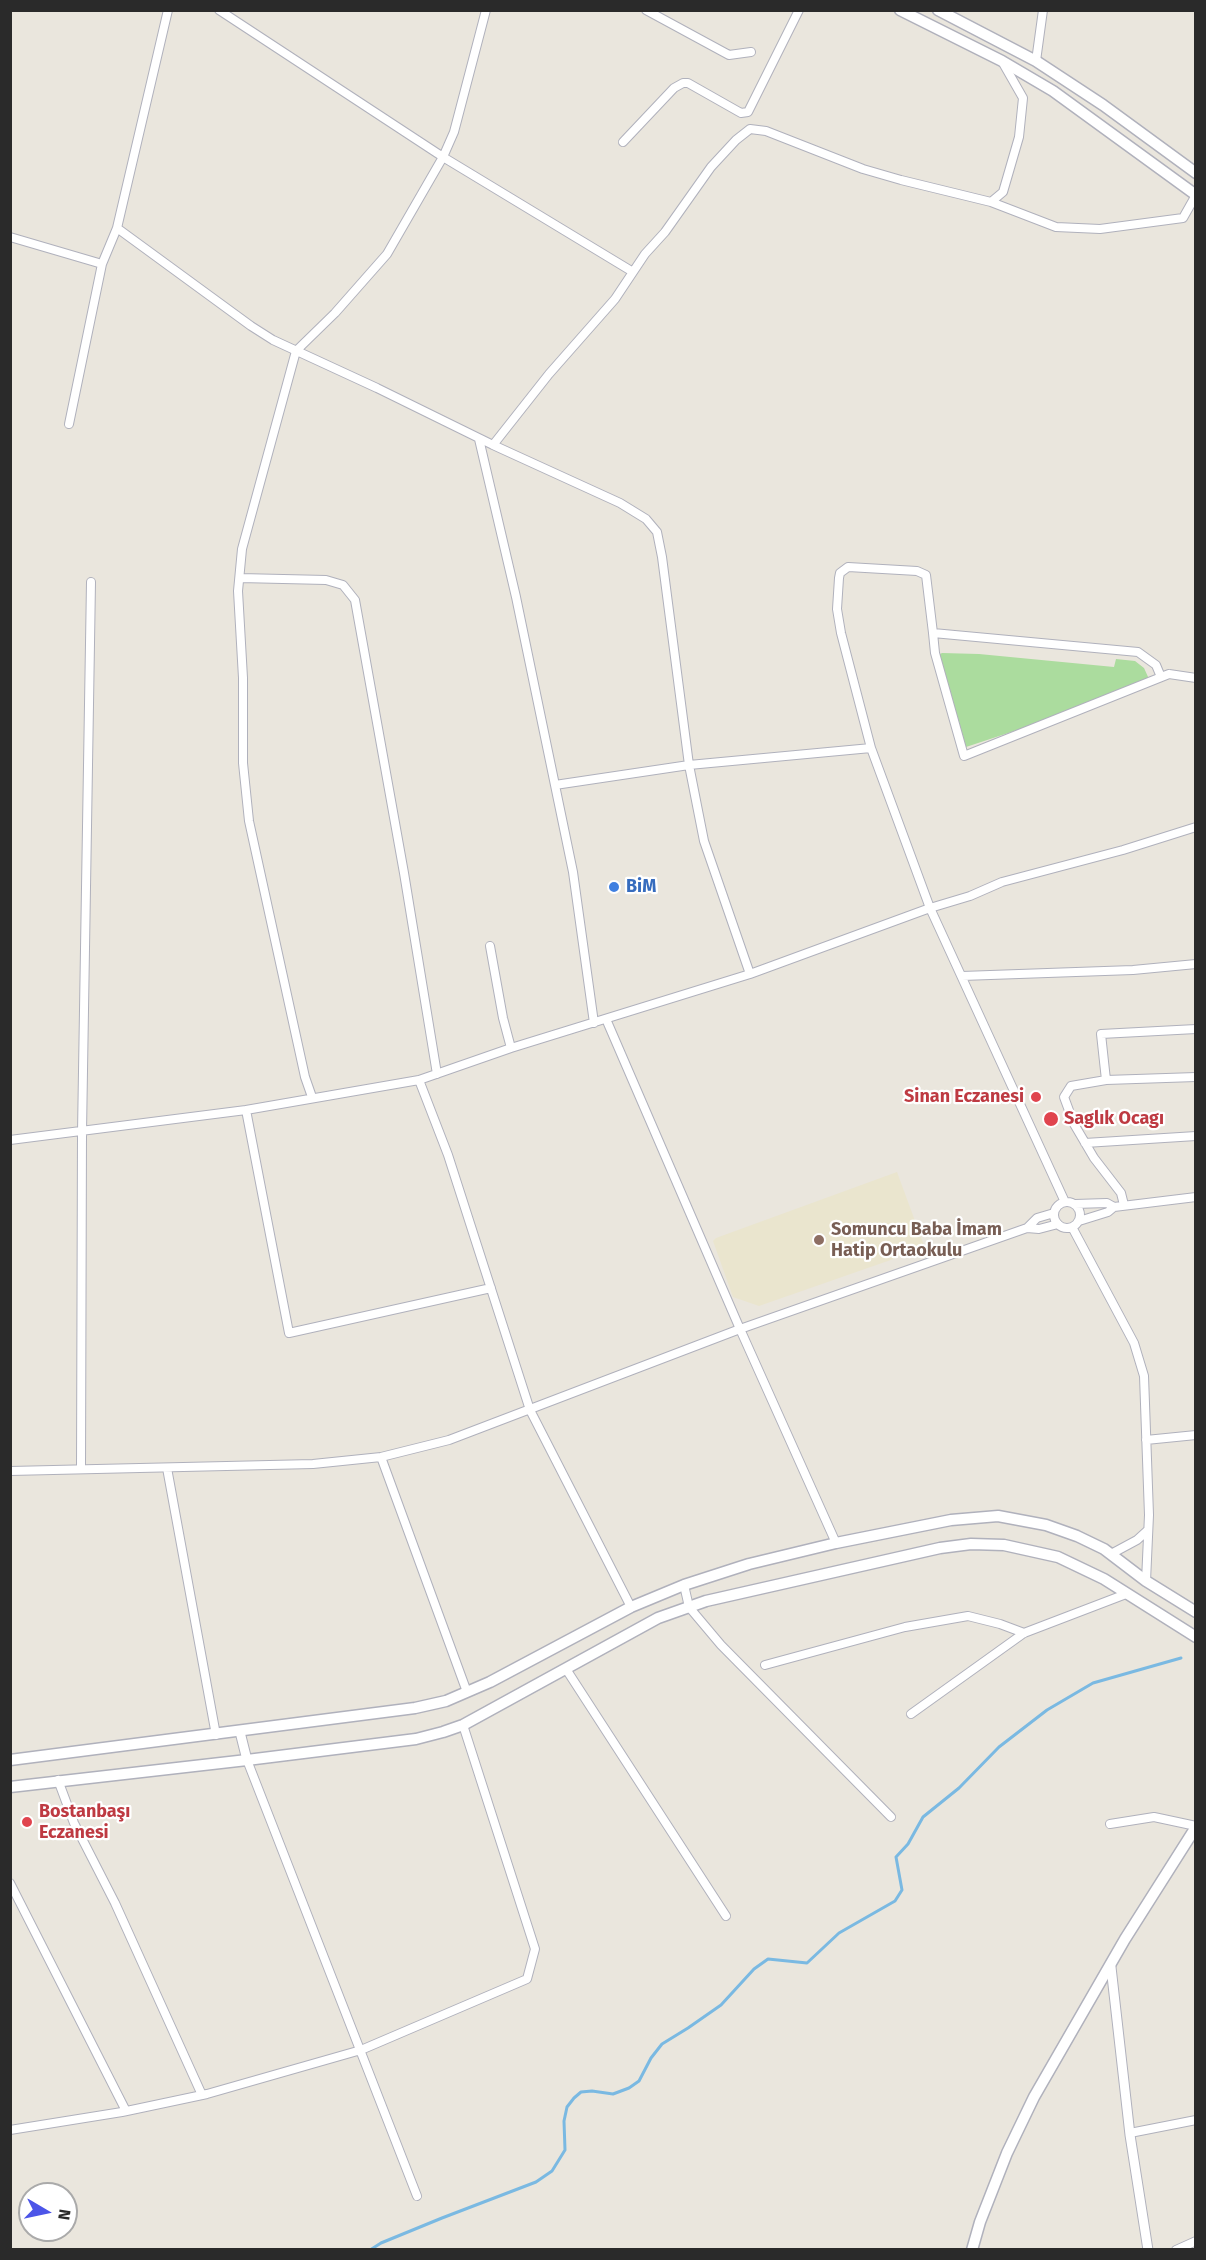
<!DOCTYPE html>
<html>
<head>
<meta charset="utf-8">
<style>
	body { margin:0 }
	#map { position:relative; width:1206px; height:2260px; overflow:hidden; background:#eae6dd; font-family:"Fira Sans",sans-serif }
	canvas { display:block }
	.frame { position:absolute; inset:0; border:12px solid #2a2a2a; pointer-events:none }
	.north { position:absolute; left:18px; top:2182px; width:60px; height:60px; box-sizing:border-box; background:#fff; border:2px solid #aaa; border-radius:50%; rotate:99deg; font-size:16px; font-weight:700; line-height:24px; text-align:center; color:#2a2a2a }
	.north::after { content:''; display:block; margin:auto; width:21px; height:27px; background:#4c55e8; clip-path:polygon(50% 0,100% 100%,50% 72%,0 100%) }
</style>
</head>
<body>
<div id="map">
<canvas width="1206" height="2260"></canvas>
<div class="frame"></div>
<div class="north">N</div>
</div>
<script>
const c = document.querySelector('canvas').getContext('2d');
c.lineJoin = 'round';
function fillPath(path, color) {
  c.fillStyle = color;
  c.fill(path, 'evenodd');
}
function poly(rows) {
  const path = new Path2D();
  for (const r of rows) {
    if (r.length === 3) {
      path.moveTo(r[0] + r[2], r[1]);
      path.arc(r[0], r[1], r[2], 0, 2 * Math.PI);
      continue;
    }
    path.moveTo(r[0], r[1]);
    for (let i = 2; i < r.length; i += 2) path.lineTo(r[i], r[i + 1]);
  }
  return path;
}
function stroke(path, color, width, dash) {
  c.strokeStyle = color;
  c.lineWidth = width;
  c.lineCap = dash ? 'butt' : 'round';
  c.setLineDash(dash || []);
  c.stroke(path);
}
function write(font, color, halo, rows, align = 'center') {
  c.font = font + ' "Fira Sans",sans-serif';
  c.lineWidth = 4.5;
  c.setLineDash([]);
  c.textBaseline = 'middle';
  c.strokeStyle = halo;
  c.fillStyle = color;
  for (const [text, x, y, turn = 0] of rows) {
    c.save();
    c.translate(x, y);
    c.rotate((+turn || 0) * Math.PI / 180);
    c.textAlign = isNaN(turn) ? turn : align;
    if (halo) c.strokeText(text, 0, 0);
    c.fillText(text, 0, 0);
    c.restore();
  }
}
fillPath(poly([
	[897,1172,925,1248,759,1306,733,1297,713,1241,716,1238]
]), '#eae5ce');
fillPath(poly([
	[942,653,979,654,1114,667,1116,659,1135,661,1144,668,1149,679,1147,687,966,747,936,660,940,654]
]), '#abdc9e');
stroke(poly([
	[370,2250,381,2243,442,2218,536,2182,552,2171,565,2150,564,2121,567,2107,574,2098,581,2092,592,2091,613,2094,629,2088,639,2081,651,2058,662,2044,688,2028,721,2005,754,1969,768,1959,807,1963,839,1933,895,1901,902,1890,896,1857,908,1844,923,1817,959,1788,999,1747,1047,1710,1093,1683,1181,1658]
]), '#7ab9e2', 3);
const minor = poly([
	[219,10,443,157,633,272],
	[646,10,729,55,751,52],
	[1036,61,1043,10],
	[623,142,674,88,683,83,688,83,741,113,748,112,799,10],
	[991,202,1056,227,1100,229,1183,218,1196,195],
	[117,228,251,326,273,340,377,388,493,445,620,503,646,519,657,532,662,557,689,765,704,841,750,974],
	[10,237,102,264],
	[69,424,102,264,117,228,168,10],
	[479,439,516,597,573,872,594,1023],
	[493,445,549,374,615,299,645,254,665,232,711,167,736,140,750,129,766,131,863,169,901,180,991,202,1003,192,1019,137,1023,98,1003,63],
	[240,578,326,580,343,585,355,600,404,873,437,1074],
	[933,633,935,653,964,756,1169,674,1196,678],
	[871,748,841,633,837,609,839,578,840,573,848,567,917,571,926,575,933,633,1138,652,1156,665,1161,677,1169,674],
	[555,785,689,765,871,748,930,908,1065,1202],
	[490,946,503,1018,511,1048],
	[962,976,1133,970,1196,964],
	[606,1019,740,1329,1027,1228],
	[419,1080,448,1155,530,1410,631,1607],
	[1106,1080,1101,1034,1196,1029],
	[312,1097,305,1077,249,821,243,763,243,678,238,591,242,549,296,351,335,313,387,254,443,157,454,132,486,10],
	[246,1110,289,1333,491,1288],
	[10,1140,246,1110,419,1080,511,1048,750,974,930,908,970,896,1002,882,1123,850,1196,827],
	[1085,1143,1196,1136],
	[1067,1215,13],
	[1075,1204,1107,1203,1114,1207,1108,1212,1079,1221],
	[1124,1205,1121,1193,1094,1158,1074,1124,1064,1097,1071,1086,1106,1080,1196,1077],
	[1114,1207,1196,1197],
	[1054,1213,1037,1218,1027,1228,1039,1229,1058,1224],
	[1072,1227,1134,1343,1144,1376,1149,1515,1146,1581],
	[1146,1440,1196,1435],
	[381,1457,467,1692],
	[167,1468,216,1735],
	[81,1469,82,1132,91,582],
	[10,1471,313,1464,381,1457,449,1440,740,1329,836,1543],
	[1111,1554,1137,1540,1148,1530],
	[684,1585,689,1607,721,1645,891,1817],
	[765,1665,905,1627,968,1616,1000,1624,1024,1633],
	[566,1669,726,1916],
	[911,1714,1024,1633,1126,1594],
	[247,1760,417,2196],
	[58,1780,74,1823,115,1903,202,2095],
	[1110,1824,1154,1817,1196,1826],
	[10,1883,126,2111],
	[10,2130,122,2112,207,2094,361,2050,527,1979,535,1949,463,1725],
	[1130,2133,1196,2120],
	[1176,2250,1196,2241]
]);
const tertiary = poly([
	[240,1732,247,1760],
	[1111,1967,1130,2135,1148,2250]
]);
const secondary = poly([
	[900,10,1002,61,1053,91,1196,195],
	[938,10,1036,61,1103,105,1196,173],
	[10,1760,415,1708,446,1701,490,1682,631,1607,684,1585,749,1564,836,1543,951,1520,998,1516,1046,1525,1077,1536,1104,1549,1146,1581,1196,1612],
	[10,1787,247,1760,416,1739,443,1732,463,1725,658,1618,706,1601,940,1548,971,1544,1004,1545,1058,1557,1104,1579,1196,1637],
	[972,2250,980,2222,1007,2153,1034,2097,1125,1939,1196,1827]
]);
stroke(minor, '#b0b1bc', 10);
stroke(tertiary, '#b0b1bc', 11);
stroke(secondary, '#b0b1bc', 13);
stroke(minor, '#fff', 8);
stroke(tertiary, '#fff', 9);
stroke(secondary, '#fff', 10);
for (const [x, y, r, color] of [
	[614,887,6,"#3f7fe0"],
	[1036,1097,6,"#e0444e"],
	[1051,1119,8,"#e0444e"],
	[819,1240,6,"#8d6e63"],
	[27,1822,6,"#e0444e"]
]) {
  const dot = new Path2D();
  dot.arc(x, y, r, 0, 2 * Math.PI);
  c.fillStyle = color;
  c.fill(dot);
  stroke(dot, '#fff', 2);
}
write('bold 18px', '#366cbe', '#fff', [
	["BiM",626,887]
], 'left');
write('bold 18px', '#be3a42', '#fff', [
	["Sinan Eczanesi",1024,1097,"right"],
	["Saglık Ocagı",1064,1119],
	["Bostanbaşı",39,1812],
	["Eczanesi",39,1833]
], 'left');
write('bold 18px', '#785e54', '#fff', [
	["Somuncu Baba İmam",831,1230],
	["Hatip Ortaokulu",831,1251]
], 'left');
</script>
</body>
</html>
